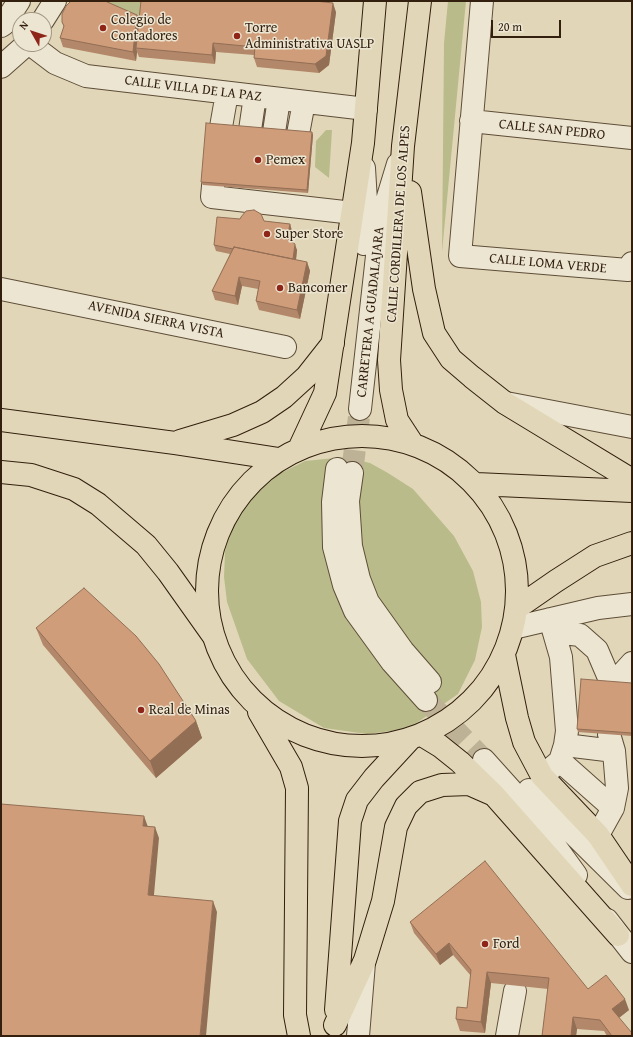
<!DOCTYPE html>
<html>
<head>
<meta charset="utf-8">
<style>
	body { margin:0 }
	#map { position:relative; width:633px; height:1037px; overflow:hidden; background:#e1d7b8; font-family:"Gentium Book Plus",serif }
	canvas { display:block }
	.frame { position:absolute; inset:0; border:2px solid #321f0e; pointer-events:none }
	.north { position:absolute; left:12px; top:12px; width:40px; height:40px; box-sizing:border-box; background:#ece5d1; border:1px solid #a29683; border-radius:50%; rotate:309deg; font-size:11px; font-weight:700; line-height:16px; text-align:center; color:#321f0e }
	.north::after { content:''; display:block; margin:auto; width:14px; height:18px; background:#8f2418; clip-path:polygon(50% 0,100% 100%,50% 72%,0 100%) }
	.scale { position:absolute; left:491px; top:20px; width:70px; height:18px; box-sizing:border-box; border:2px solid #321f0e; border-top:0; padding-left:5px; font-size:12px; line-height:14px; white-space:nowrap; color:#321f0e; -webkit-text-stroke:3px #ece5d1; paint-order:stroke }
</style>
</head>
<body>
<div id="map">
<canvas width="633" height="1037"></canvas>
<div class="frame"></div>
<div class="north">N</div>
<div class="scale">20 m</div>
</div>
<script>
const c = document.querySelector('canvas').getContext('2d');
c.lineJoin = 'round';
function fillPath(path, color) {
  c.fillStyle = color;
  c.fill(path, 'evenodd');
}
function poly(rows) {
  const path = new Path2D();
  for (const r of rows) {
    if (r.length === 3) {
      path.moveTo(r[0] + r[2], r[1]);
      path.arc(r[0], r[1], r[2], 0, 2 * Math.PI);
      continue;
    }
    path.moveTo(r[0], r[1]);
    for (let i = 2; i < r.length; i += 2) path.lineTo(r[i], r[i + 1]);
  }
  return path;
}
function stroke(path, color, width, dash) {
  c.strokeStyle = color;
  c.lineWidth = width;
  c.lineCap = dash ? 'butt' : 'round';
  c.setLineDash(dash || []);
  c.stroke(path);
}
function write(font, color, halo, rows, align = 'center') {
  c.font = font + ' "Gentium Book Plus",serif';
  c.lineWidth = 3;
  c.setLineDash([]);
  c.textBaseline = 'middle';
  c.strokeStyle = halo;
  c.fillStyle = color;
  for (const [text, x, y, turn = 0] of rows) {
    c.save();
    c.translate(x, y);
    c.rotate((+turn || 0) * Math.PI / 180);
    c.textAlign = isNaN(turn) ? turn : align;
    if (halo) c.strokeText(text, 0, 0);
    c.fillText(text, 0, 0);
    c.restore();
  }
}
fillPath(poly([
	[100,1,145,1,143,21,100,2],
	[448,1,466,1,442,252,444,43],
	[326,130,332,130,329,178,315,167,316,141],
	[345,457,370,463,388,473,413,489,454,536,473,571,481,602,482,627,475,660,458,694,408,729,367,734,324,728,279,701,247,659,227,602,224,577,225,551,230,532,249,500,279,474,305,461]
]), '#b9bc8a');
stroke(poly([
	[352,472,360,409],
	[426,700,484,760]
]), '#beb296', 22, [22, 11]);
const minor = poly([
	[482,1,460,256,628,270,632,263],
	[43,20,55,1],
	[1,26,4,24,19,1],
	[30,44,55,63,86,76,366,109],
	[1,67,27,44],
	[471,121,632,138],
	[221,127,227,93],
	[250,130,255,96],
	[274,132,279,99],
	[298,134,304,102],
	[213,186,212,197,353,213],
	[364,244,367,218,364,168],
	[1,289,285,347],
	[506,403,632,427],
	[360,409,381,220,398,164],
	[337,469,333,502,334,547,344,585,355,611,392,662,426,700],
	[352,473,348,501,351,546,359,579,368,602,403,651,430,682],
	[513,628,598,608,632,604],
	[554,632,580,635,597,650,612,685],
	[632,663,612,685,632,687],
	[565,745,614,751],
	[484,760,529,810,576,875],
	[560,761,613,808],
	[542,776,560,761,565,745,567,731,561,657,550,619],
	[529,790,628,888],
	[598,835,613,808,617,788,614,751,609,734],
	[607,920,632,952],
	[358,1036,364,963],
	[507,1036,515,991]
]);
const major = poly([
	[1,420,175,443,279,459],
	[180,441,233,425,262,412,284,397,307,376,333,343],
	[1,472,31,475,74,489,98,504,146,545,168,572,212,634]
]);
const highway = poly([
	[410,192,424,289,434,333,451,359,472,377,505,403,632,480],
	[362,591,155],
	[412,443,397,420,391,390,389,360,403,146,420,1],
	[299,449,325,393,363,143,375,1],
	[476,484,632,491],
	[517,608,556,581,595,556,632,543],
	[504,655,517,718,524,742,542,776,598,835,632,885],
	[259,712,291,767,297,788,295,1015,299,1036],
	[422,735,440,746,460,762,494,795,618,935],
	[336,1010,350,821,357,800,374,778,410,739],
	[335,1025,365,960,383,901,396,827,406,806,420,792,442,785,469,784,494,795]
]);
stroke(minor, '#5e4d38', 24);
stroke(major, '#321f0e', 24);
stroke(highway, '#321f0e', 24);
stroke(minor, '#ece5d1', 22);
stroke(major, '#e1d7b8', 22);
stroke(highway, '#e1d7b8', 22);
fillPath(poly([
	[336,12,329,65,319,73,257,67,254,58,254,55,216,52,215,64,139,57,137,52,136,61,63,47,60,38,64,27,62,22,137,15,139,20],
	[312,132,313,135,308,193,203,185,201,182],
	[240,219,264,221,290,224,292,231,290,240,297,250,296,260,307,262,310,271,300,319,259,310,256,301,258,289,242,286,238,305,215,300,212,291,230,254,216,251,214,245],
	[36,628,196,721,202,738,156,778,43,645],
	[632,683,632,736,578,732,577,729],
	[410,922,588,989,629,1010,619,1018,632,1036,607,1036,604,1031,577,1029,576,1036,542,1036,548,989,491,983,485,1033,460,1031,456,1019,467,1008,471,976,453,955,440,965,414,933]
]), '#b38769');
fillPath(poly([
	[333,3,336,12,329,65,319,73,315,64],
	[137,15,140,24,136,48,137,52,136,61,133,52],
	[213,43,216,52,215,64,212,55],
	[312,132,313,135,308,193,307,190],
	[290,224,292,231,290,244,287,238],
	[295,244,297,250,295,268,293,262],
	[307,262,310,271,300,319,297,310],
	[239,277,242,286,238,305,235,296],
	[196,721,202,738,156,778,150,761],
	[144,816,148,827,143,826],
	[155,827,159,838,153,906,148,895],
	[213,901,217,912,206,1036,200,1036],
	[449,943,453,955,440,965,436,954],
	[487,972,491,983,485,1033,481,1022],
	[625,999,629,1010,616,1020,612,1009],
	[573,1017,577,1029,576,1036,571,1036]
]), '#926e55');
const building = poly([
	[71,1,105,1,137,15,133,52,60,38,64,26,62,22,62,14,66,6,71,1],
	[141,1,315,1,333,3,326,56,315,64,254,58,255,47,213,43,212,55,136,48,141,1],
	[206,123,312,132,307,190,201,182,206,123],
	[254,210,261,214,264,221,290,224,287,238,295,244,293,259,234,247,233,249,214,245,217,217,240,219,241,217,246,211,254,210],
	[234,247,307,262,297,310,256,301,260,281,239,277,235,296,212,291,234,247],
	[84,588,136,636,159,664,196,721,150,761,36,628,84,588],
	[581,679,632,683,632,733,577,729,581,679],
	[1,804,144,816,143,826,155,827,148,895,213,901,200,1036,1,1036,1,804],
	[485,861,588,989,606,975,625,999,612,1009,632,1033,632,1036,612,1036,600,1020,573,1017,571,1036,542,1036,549,978,487,972,481,1022,456,1019,457,1007,467,1008,471,970,449,943,436,954,410,922,485,861]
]);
fillPath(building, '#d09d7a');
stroke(building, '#926e55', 1);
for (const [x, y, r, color] of [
	[103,28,4,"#8f2418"],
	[237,36,4,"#8f2418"],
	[258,160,4,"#8f2418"],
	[267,234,4,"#8f2418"],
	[280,288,4,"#8f2418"],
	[141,710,4,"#8f2418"],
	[485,944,4,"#8f2418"]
]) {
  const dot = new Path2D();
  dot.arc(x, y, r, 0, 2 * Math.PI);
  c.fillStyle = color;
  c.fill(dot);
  stroke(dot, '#ece5d1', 1.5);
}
write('14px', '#321f0e', '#ece5d1', [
	["Colegio de",111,20],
	["Contadores",111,36],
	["Torre",245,28],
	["Administrativa UASLP",245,44],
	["Pemex",266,160],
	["Super Store",275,234],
	["Bancomer",288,288],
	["Real de Minas",149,710],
	["Ford",493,944]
], 'left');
write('14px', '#321f0e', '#ece5d1', [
	["CALLE VILLA DE LA PAZ",193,89,7],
	["CALLE SAN PEDRO",552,130,6],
	["CALLE CORDILLERA DE LOS ALPES",399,224,-86],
	["CALLE LOMA VERDE",548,264,5],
	["CARRETERA A GUADALAJARA",371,312,-84],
	["AVENIDA SIERRA VISTA",156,320,12]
]);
</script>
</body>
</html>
